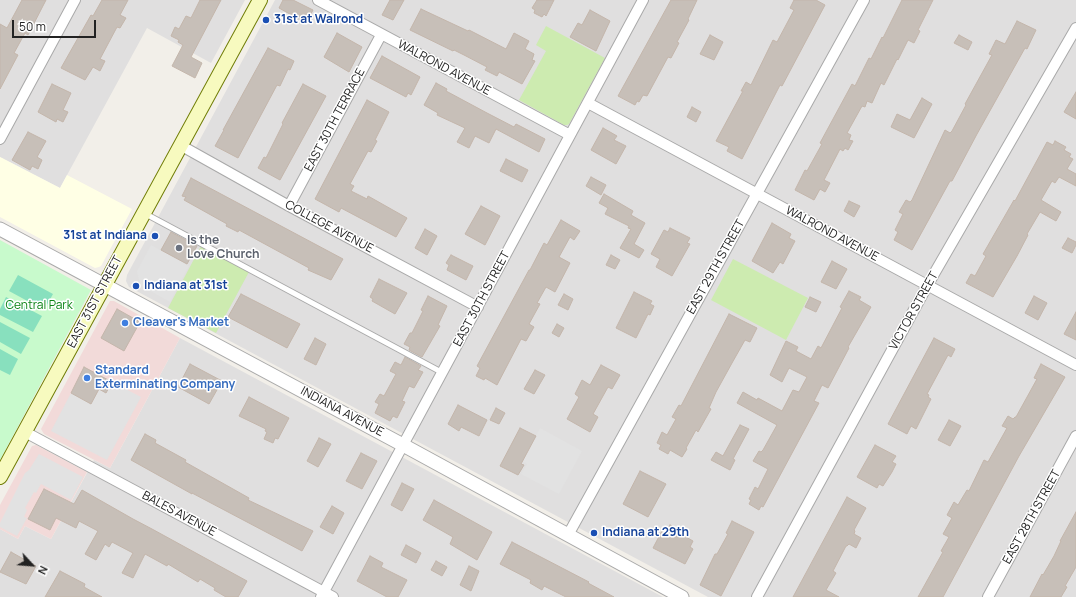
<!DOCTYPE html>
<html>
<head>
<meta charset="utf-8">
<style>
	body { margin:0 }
	#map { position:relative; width:1076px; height:597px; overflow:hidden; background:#f2efe9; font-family:Manrope,sans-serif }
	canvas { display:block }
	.north { position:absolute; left:12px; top:545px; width:40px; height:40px; -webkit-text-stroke:3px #fff; paint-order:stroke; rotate:116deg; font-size:11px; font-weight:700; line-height:16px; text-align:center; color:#222 }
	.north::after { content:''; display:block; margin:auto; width:14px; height:18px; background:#222; clip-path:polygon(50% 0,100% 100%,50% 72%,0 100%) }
	.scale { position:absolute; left:12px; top:20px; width:84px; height:18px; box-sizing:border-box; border:2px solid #222; border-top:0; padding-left:5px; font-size:12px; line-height:14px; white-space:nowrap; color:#222; -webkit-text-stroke:3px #fff; paint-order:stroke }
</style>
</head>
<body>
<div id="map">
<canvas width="1076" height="597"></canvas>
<div class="north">N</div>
<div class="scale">50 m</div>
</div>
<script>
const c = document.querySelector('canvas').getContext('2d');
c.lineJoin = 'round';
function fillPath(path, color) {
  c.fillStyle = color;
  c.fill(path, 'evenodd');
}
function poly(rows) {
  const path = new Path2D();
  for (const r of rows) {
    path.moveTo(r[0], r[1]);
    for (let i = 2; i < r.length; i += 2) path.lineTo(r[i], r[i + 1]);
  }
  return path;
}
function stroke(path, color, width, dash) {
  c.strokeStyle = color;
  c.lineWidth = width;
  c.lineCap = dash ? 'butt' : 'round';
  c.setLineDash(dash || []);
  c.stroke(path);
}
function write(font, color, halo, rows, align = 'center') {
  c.font = font + ' Manrope,sans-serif';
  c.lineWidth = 3;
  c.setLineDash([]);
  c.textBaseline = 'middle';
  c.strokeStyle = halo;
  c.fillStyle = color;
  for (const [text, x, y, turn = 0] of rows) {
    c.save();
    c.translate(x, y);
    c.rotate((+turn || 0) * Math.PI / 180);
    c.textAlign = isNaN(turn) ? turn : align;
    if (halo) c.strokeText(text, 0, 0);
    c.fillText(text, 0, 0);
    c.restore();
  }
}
fillPath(poly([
	[0,0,245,0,211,63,147,28,60,188,0,157],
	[275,0,1076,0,1076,597,708,597,129,287,126,281,127,275],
	[180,338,663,597,0,597,0,529,18,539,25,526,51,539,94,460,110,468]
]), '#e0dfdf');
fillPath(poly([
	[110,301,114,301,180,338,110,468,44,434,41,429],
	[36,445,87,472,51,539,25,526,18,539,0,529,0,505,32,446]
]), '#f2dad9');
fillPath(poly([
	[0,157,60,188,67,175,132,209,101,266,99,267,95,268,0,217]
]), '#ffffe5');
fillPath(poly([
	[546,26,605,58,569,124,567,125,564,125,519,100,546,51,536,45],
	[201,246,249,272,216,333,168,308],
	[733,259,808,298,786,340,711,300]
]), '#cdebb0');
fillPath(poly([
	[0,240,91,290,0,460]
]), '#c8facc');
fillPath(poly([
	[18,275,53,294,44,310,9,291],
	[6,297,42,316,33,332,0,315,0,309],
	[0,322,30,338,21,354,0,342],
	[0,349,18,359,10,375,0,370]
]), '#88e0be');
fillPath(poly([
	[151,245,189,266,170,302,140,285,137,271],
	[112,382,141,397,107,460,51,431,71,393,91,403,99,389,106,393],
	[540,428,582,451,559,494,521,474,527,464,522,461],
	[39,454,83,477,71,500,41,484,36,493,34,492,25,508,27,510,24,517,27,518,17,536,0,527,0,523,25,473,29,470]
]), '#e2e2e2');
const building = poly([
	[22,0,46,0,28,35,25,33,14,53,18,55,0,89,0,24,7,28,22,0],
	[102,0,128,0,120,15,126,18,120,28,117,27,100,59,105,61,100,71,93,67,85,80,61,68,91,15,93,16,102,0],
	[200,0,221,0,191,57,202,63,195,78,172,66,183,45,178,42,179,40,171,36,175,27,179,29,186,16,191,18,200,0],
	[283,0,293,0,313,10,306,23,279,8,283,0],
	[390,0,404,0,393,20,382,15,390,0],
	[537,0,554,0,546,16,544,14,542,17,534,13,535,10,532,8,537,0],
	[671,0,697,0,688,19,689,20,677,42,679,43,671,58,668,57,647,96,643,95,639,102,637,101,635,105,618,96,671,0],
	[794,0,816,0,825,5,782,86,780,85,742,159,727,151,729,147,716,141,743,91,741,91,746,82,751,85,773,40,777,42,794,10,790,8,794,0],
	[902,0,933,0,918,30,920,31,914,43,908,40,898,60,897,59,884,85,881,83,872,103,867,101,865,107,862,106,847,133,851,135,849,140,853,141,848,150,845,148,843,151,840,149,824,180,830,183,825,192,820,189,814,200,795,190,805,170,807,171,822,144,820,143,852,84,855,86,869,58,871,59,882,37,883,38,902,0],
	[421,9,468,31,469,30,506,49,514,33,529,41,525,49,534,54,532,60,535,61,522,84,499,72,497,76,485,70,487,67,464,55,454,50,453,51,410,30,421,9],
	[590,10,610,21,596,51,570,37,578,23,582,25,590,10],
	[1017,21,1036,30,1027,49,1025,48,977,134,952,181,950,181,912,250,894,240,898,232,895,230,903,214,899,212,906,200,910,202,912,200,945,130,950,133,952,131,966,105,965,104,992,55,989,54,996,40,1005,44,1017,21],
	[337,33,362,47,349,72,324,57,337,33],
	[710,35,723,42,714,60,700,54,710,35],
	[959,35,972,42,968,50,954,43,959,35],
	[268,48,294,61,290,70,288,69,280,86,277,85,238,158,215,146,224,130,223,130,268,48],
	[382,56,420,77,411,95,408,93,406,97,370,78,382,56],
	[436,83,447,89,446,91,487,113,514,127,516,124,545,139,539,152,496,129,489,143,475,136,469,148,457,142,465,128,437,115,438,113,424,105,436,83],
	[52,84,71,93,63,110,68,112,63,122,57,119,56,122,38,112,52,84],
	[303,84,326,96,280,180,258,168,264,157,266,158,283,124,282,123,303,84],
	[1076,92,1076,119,1064,112,1076,92],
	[922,98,932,104,914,138,891,127,897,114,910,120,922,98],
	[367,100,389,112,375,140,377,141,371,152,368,151,350,184,354,186,351,191,367,199,368,196,407,218,396,237,341,208,339,212,315,199,367,100],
	[692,107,701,112,696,122,687,117,692,107],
	[603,128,617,136,614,140,626,146,616,164,591,150,603,128],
	[28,132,46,141,37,157,42,160,38,169,32,166,30,170,12,160,28,132],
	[1055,141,1066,147,1064,150,1071,154,1069,157,1073,159,1067,169,1076,174,1076,186,1059,177,1055,183,1052,181,1041,200,1061,212,1056,221,1040,212,1027,234,1028,235,1017,256,993,297,966,283,971,274,975,276,986,256,983,254,1014,200,1015,201,1047,142,1053,145,1055,141],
	[506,159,528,170,522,182,500,171,506,159],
	[591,177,606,185,601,195,586,186,591,177],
	[191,178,343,259,331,280,308,270,309,268,239,230,238,232,226,226,227,224,184,200,186,197,182,196,191,178],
	[604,194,633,211,631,215,645,223,634,244,644,250,639,258,620,248,631,229,628,228,629,226,605,214,608,208,599,203,604,194],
	[849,201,860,206,854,217,844,211,849,201],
	[481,206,500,216,485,245,465,234,481,206],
	[561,220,580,231,574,240,570,237,559,257,570,263,555,292,546,287,537,303,540,304,529,324,534,327,526,341,521,339,497,385,485,378,484,380,476,376,480,368,477,366,529,270,530,270,544,243,547,245,561,220],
	[772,223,791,234,789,238,795,241,783,264,780,262,773,273,752,261,772,223],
	[670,228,690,238,687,243,690,244,672,276,656,267,660,259,651,254,664,230,668,232,670,228],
	[425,229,437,236,427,255,415,248,425,229],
	[171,232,197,246,187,264,161,250,171,232],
	[1068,238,1076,242,1076,245,1072,253,1062,248,1068,238],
	[451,255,473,266,466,280,447,270,449,265,446,263,451,255],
	[611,255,620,260,615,269,606,265,611,255],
	[832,261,847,269,836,289,821,282,832,261],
	[379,279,407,293,395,314,372,301,373,299,370,297,379,279],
	[849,291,861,297,859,300,871,307,848,347,849,348,828,388,822,385,814,401,819,403,763,507,761,506,759,510,749,504,751,500,749,499,755,487,758,489,768,469,753,461,759,451,761,452,763,450,777,425,737,403,743,392,757,400,758,398,782,411,793,390,799,392,807,377,789,368,782,382,770,375,786,341,798,347,796,351,811,359,818,346,821,348,842,308,840,307,849,291],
	[634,292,652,301,650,304,654,306,650,315,648,314,636,338,616,328,634,292],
	[241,294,300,324,287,348,228,317,241,294],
	[564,294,573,299,568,310,558,305,564,294],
	[428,296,447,306,438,325,440,326,422,357,409,350,410,347,404,344,410,333,412,333,423,311,421,310,428,296],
	[1034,296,1047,303,1038,320,1025,313,1034,296],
	[810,297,821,302,816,312,805,307,810,297],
	[117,309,140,322,124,351,101,338,117,309],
	[1076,312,1076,340,1064,334,1076,312],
	[729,314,757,328,750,342,745,340,732,363,716,392,709,408,711,409,698,432,696,430,686,448,687,449,682,457,670,450,668,454,659,449,661,445,657,443,662,432,667,435,676,419,672,417,679,405,681,406,729,314],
	[557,324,564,328,559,337,552,333,557,324],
	[315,338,326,344,316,365,304,359,315,338],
	[934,338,955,349,951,357,948,355,927,394,929,395,928,397,931,399,916,429,911,426,907,434,888,424,934,338],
	[405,357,421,366,418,370,423,372,414,388,409,386,402,401,405,402,397,418,393,416,390,421,375,413,379,404,375,402,380,394,384,396,396,374,390,371,395,362,401,365,405,357],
	[190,364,222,381,209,404,178,387,190,364],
	[1041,364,1065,377,1019,456,943,597,918,597,943,552,941,551,949,537,943,534,952,518,947,515,954,502,958,505,967,490,969,491,984,460,988,462,1007,428,1002,426,1008,416,1013,419,1015,417,1016,417,1037,379,1034,378,1041,364],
	[601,365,620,375,612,389,608,387,593,414,598,417,590,432,567,419,579,397,575,394,582,380,590,385,601,365],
	[84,367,112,382,106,393,99,389,91,404,71,393,84,367],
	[535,370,545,375,534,394,524,389,535,370],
	[249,397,289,418,278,439,275,438,273,443,264,439,267,432,265,431,266,429,239,416,249,397],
	[458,405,487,420,479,436,461,427,459,431,448,424,458,405],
	[496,408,505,413,499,424,490,420,496,408],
	[949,420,961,426,950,446,938,440,949,420],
	[740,425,749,429,733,459,735,460,730,470,711,460,716,452,723,456,724,454,740,425],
	[520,428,536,436,521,464,524,465,518,475,500,466,520,428],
	[145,434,156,440,155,443,186,460,185,462,249,498,248,500,313,531,302,551,192,493,192,494,131,460,145,434],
	[319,438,331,444,318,467,307,461,319,438],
	[875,445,896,456,892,462,896,464,892,472,883,486,879,484,877,488,857,477,875,445],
	[361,453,377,461,362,489,346,481,361,453],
	[640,471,666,484,648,517,623,504,640,471],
	[402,483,414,489,402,511,391,505,402,483],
	[44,489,74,504,82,490,133,519,152,529,247,581,238,597,226,597,214,590,215,588,200,579,198,582,168,564,167,566,145,554,133,578,122,573,133,553,112,542,109,547,105,544,96,560,85,554,98,531,79,521,76,528,56,518,50,530,28,519,44,489],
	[847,497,866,508,854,530,855,531,854,534,861,538,856,548,849,544,847,546,846,546,833,571,836,573,826,590,839,597,793,597,847,497],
	[434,500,492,532,477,560,450,544,453,537,423,520,434,500],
	[332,506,344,513,333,534,320,527,332,506],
	[1076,512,1076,567,1065,586,1067,587,1061,597,1030,597,1042,574,1043,575,1054,556,1061,541,1060,541,1076,512],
	[732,521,754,532,721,596,700,585,715,554,717,554,728,534,726,533,732,521],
	[670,525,680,530,679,533,693,541,690,547,693,549,685,564,653,548,664,527,668,529,670,525],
	[512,542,589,582,588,583,614,597,566,597,544,586,542,590,530,583,531,580,500,564,512,542],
	[406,545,421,553,416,563,401,555,406,545],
	[11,552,36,566,26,584,0,572,11,552],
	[370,556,383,563,381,567,407,580,398,597,387,597,357,581,370,556],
	[436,561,447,567,442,576,431,570,436,561],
	[469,566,479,571,471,591,460,585,469,566],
	[60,571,85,584,84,587,102,597,45,597,60,571]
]);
fillPath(building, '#c7bfb8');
stroke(building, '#c4b6ab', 1);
const service = poly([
	[144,213,443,373]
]);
const minor = poly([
	[318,0,570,135],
	[588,103,1076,365],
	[0,139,75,0],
	[180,145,289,206,478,307],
	[289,206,381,35],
	[25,432,333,597],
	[568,535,864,0],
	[321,597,643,0],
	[757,597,927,286,1076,28],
	[988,597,1076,436]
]);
const tertiary = poly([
	[0,229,403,445,682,597]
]);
const secondary = poly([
	[0,477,260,0]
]);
stroke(service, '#a9a9a9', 7);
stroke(minor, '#a9a9a9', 12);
stroke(tertiary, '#a9a9a9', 15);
stroke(secondary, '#707d05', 16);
stroke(service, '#fff', 5);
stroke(minor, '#fff', 10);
stroke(tertiary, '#fff', 13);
stroke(secondary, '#f7fabf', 14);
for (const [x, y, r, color] of [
	[266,20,4,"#1a4fb4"],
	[155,236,4,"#1a4fb4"],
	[179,248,4,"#6b7280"],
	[136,286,4,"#1a4fb4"],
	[125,323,4,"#3f7fe0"],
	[87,378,4,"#3f7fe0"],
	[594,533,4,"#1a4fb4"]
]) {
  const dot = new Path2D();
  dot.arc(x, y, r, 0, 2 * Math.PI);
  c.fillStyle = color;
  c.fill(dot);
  stroke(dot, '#fff', 1.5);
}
write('bold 12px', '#164399', '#fff', [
	["31st at Walrond",274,20],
	["31st at Indiana",147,236,"right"],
	["Indiana at 31st",144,286],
	["Indiana at 29th",602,533]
], 'left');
write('12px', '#222', '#fff', [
	["WALROND AVENUE",444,68,28],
	["EAST 30TH TERRACE",335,120,-62],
	["COLLEGE AVENUE",329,227,28],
	["WALROND AVENUE",832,234,28],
	["EAST 29TH STREET",716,267,-61],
	["EAST 30TH STREET",482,299,-62],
	["EAST 31ST STREET",95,302,-62],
	["VICTOR STREET",914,311,-61],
	["INDIANA AVENUE",342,412,28],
	["BALES AVENUE",179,514,28],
	["EAST 28TH STREET",1032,517,-61]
]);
write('bold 12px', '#5b616d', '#fff', [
	["Is the",187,241],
	["Love Church",187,255]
], 'left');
write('12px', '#0c8416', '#fff', [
	["Central Park",39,306]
]);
write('bold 12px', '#366cbe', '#fff', [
	["Cleaver's Market",133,323],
	["Standard",95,371],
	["Exterminating Company",95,385]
], 'left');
</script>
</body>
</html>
